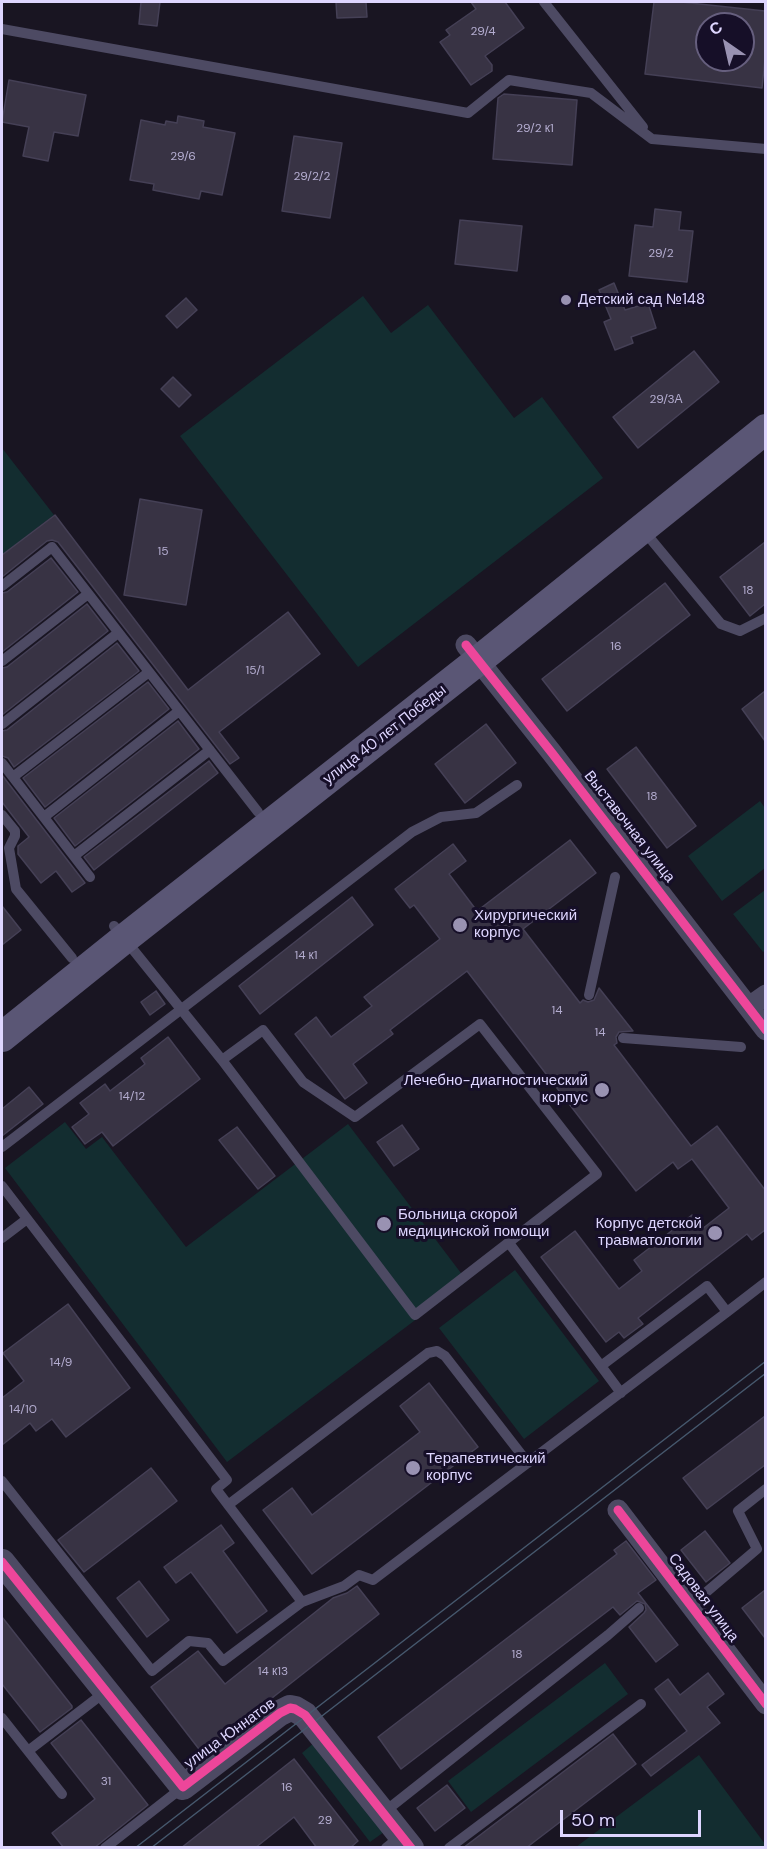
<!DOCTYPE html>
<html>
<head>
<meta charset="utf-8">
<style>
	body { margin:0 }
	#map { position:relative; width:767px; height:1849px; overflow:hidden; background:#191522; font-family:"DM Sans",sans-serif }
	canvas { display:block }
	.frame { position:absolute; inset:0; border:3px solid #ded6ff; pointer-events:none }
	.north { position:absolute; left:695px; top:12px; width:60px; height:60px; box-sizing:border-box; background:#160f28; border:2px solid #665f7e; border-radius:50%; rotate:326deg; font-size:16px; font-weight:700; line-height:24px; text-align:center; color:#ded6ff }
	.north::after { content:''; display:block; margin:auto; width:21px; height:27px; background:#9992b2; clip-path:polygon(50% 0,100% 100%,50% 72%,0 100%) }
	.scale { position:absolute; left:560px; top:1810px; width:141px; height:27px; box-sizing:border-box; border:3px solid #ded6ff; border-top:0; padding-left:8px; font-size:18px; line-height:21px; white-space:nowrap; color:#ded6ff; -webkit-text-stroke:4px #160f28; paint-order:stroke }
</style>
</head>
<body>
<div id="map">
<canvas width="767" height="1849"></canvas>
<div class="frame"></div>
<div class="north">С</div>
<div class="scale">50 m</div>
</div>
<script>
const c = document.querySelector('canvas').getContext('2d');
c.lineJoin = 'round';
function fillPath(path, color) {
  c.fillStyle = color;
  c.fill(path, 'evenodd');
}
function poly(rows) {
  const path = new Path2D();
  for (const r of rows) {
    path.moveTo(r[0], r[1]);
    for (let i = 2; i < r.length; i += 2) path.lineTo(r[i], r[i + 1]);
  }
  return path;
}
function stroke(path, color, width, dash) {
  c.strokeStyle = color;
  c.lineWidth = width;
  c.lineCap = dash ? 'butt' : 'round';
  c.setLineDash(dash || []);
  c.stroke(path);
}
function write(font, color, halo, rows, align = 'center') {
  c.font = font + ' "DM Sans",sans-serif';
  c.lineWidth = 6;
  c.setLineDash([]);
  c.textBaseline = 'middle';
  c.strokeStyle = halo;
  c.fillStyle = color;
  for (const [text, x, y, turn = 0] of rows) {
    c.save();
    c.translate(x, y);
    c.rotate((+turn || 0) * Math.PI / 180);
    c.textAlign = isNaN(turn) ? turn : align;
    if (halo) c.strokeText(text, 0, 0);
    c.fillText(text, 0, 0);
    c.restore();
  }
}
fillPath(poly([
	[363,296,391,333,428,305,514,418,542,397,603,478,358,667,180,436],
	[2,448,54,515,2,555],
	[760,801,765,808,765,868,722,901,688,856],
	[765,890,766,950,763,952,733,914],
	[65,1122,86,1149,102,1137,186,1247,348,1124,467,1281,227,1462,5,1168],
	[515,1270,599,1381,524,1439,439,1328],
	[605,1663,628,1694,471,1812,448,1781],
	[315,1742,384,1832,370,1842,302,1753],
	[699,1755,765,1844,765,1847,576,1847]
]), '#132d30');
const building = poly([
	[141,2,160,2,157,26,139,24,141,2],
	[336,2,366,2,367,17,337,18,336,2],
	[471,2,505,2,524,28,485,56,492,65,492,71,471,85,440,42,450,35,446,30,476,9,471,2],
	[654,2,681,2,765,11,765,59,762,88,645,74,654,2],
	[707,24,743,24,743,60,707,60,707,24],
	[9,80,86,95,78,136,54,132,48,161,23,156,29,127,2,122,9,80],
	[504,94,577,100,572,165,493,159,498,98,504,94],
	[178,116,204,121,203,127,235,133,222,195,201,191,199,199,153,190,154,184,130,180,141,120,165,125,166,121,177,123,178,116],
	[294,136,342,143,330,218,282,211,294,136],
	[655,209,681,212,679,230,693,231,687,282,629,276,635,225,653,227,655,209],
	[460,220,522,226,517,271,455,264,460,220],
	[614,283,625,310,648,303,656,328,631,337,633,343,615,350,604,322,611,319,599,290,614,283],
	[186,298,197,310,177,328,166,316,186,298],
	[694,351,719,382,638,448,613,417,694,351],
	[173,377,191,395,179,407,161,389,173,377],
	[140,499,202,510,186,605,124,595,140,499],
	[55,515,188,690,288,612,320,654,219,732,239,758,230,764,58,542,52,540,47,541,2,577,2,555,55,515],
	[765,542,765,604,750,616,720,577,765,542],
	[51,558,78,592,2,652,2,593,7,592,51,558],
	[665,583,690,615,567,711,542,679,665,583],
	[87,604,108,631,2,715,2,668,7,667,87,604],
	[117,643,139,671,14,767,8,758,2,756,2,731,7,730,117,643],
	[148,682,169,709,45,807,23,778,148,682],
	[765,691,765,741,742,709,765,691],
	[178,721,199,749,75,846,54,818,178,721],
	[486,724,516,763,465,803,435,764,486,724],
	[636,747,696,826,667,848,607,769,636,747],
	[209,761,218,773,94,870,84,857,209,761],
	[2,775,85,883,72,892,56,871,41,883,18,854,18,846,29,837,2,802,2,775],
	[570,840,596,873,523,929,580,1003,583,1000,588,1002,594,1000,599,988,633,1031,619,1032,616,1037,617,1043,614,1045,691,1146,717,1126,765,1190,765,1230,752,1240,747,1234,696,1273,638,1318,643,1324,624,1338,619,1332,606,1342,541,1257,575,1231,619,1289,642,1271,634,1260,692,1215,702,1229,729,1208,692,1159,678,1169,673,1162,636,1191,467,971,390,1030,393,1034,353,1064,367,1083,345,1099,295,1034,316,1017,331,1037,372,1006,364,997,440,939,414,905,410,908,395,889,453,844,466,861,449,874,477,911,570,840],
	[352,897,373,925,260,1014,239,986,352,897],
	[2,906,21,930,2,945,2,906],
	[156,991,165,1004,150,1015,141,1002,156,991],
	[168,1037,200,1079,113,1146,102,1132,85,1144,72,1127,89,1114,80,1103,105,1084,110,1091,145,1064,141,1058,168,1037],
	[29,1087,43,1104,2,1136,2,1109,29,1087],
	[402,1125,419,1149,394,1166,377,1142,402,1125],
	[237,1127,275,1176,258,1189,219,1140,237,1127],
	[68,1304,130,1388,66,1437,52,1419,36,1431,30,1423,2,1445,2,1398,24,1381,3,1353,68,1304],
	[429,1383,478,1447,312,1574,263,1510,292,1488,312,1515,420,1432,400,1406,429,1383],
	[765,1416,765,1465,707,1509,683,1478,765,1416],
	[151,1468,177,1501,84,1572,58,1540,151,1468],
	[221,1525,234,1543,223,1551,267,1611,237,1633,191,1572,176,1583,164,1567,221,1525],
	[705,1531,730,1563,706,1582,681,1550,705,1531],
	[626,1541,656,1580,638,1593,678,1645,656,1662,629,1627,644,1613,646,1610,645,1604,637,1601,620,1615,613,1607,401,1769,378,1737,617,1554,614,1550,626,1541],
	[139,1581,169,1620,147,1637,117,1598,139,1581],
	[357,1586,379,1614,202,1753,151,1687,198,1651,225,1684,333,1598,347,1593,357,1586],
	[765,1590,765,1638,742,1608,765,1590],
	[2,1617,72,1706,72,1708,40,1732,2,1684,2,1617],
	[708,1673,724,1694,707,1707,720,1723,651,1776,642,1765,687,1731,655,1689,668,1679,680,1695,708,1673],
	[81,1720,148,1805,94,1848,64,1848,52,1833,95,1799,51,1743,81,1720],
	[613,1734,636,1764,526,1848,463,1848,613,1734],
	[294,1759,358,1841,350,1848,317,1848,294,1817,255,1848,181,1848,294,1759],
	[447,1785,465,1808,435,1831,417,1808,447,1785]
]);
fillPath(building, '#383344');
stroke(building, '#454056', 1.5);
stroke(poly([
	[544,2,643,127],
	[2,29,468,113,509,80,591,93,652,139,766,149],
	[644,531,721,624,740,631,766,618],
	[2,586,52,547,258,812],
	[2,661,88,594],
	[2,724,118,633],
	[2,763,90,877],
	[13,777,149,672],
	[2,815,15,831,15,836,9,848,16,889,72,958],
	[44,817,179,711],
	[74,856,210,750],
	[114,926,222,1060,415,1315,597,1174,480,1024,355,1117,303,1082,263,1030,222,1060],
	[589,995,615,877],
	[623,1038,741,1047],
	[2,1147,412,832,441,817,476,813,517,785],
	[2,1186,227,1480,216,1489,302,1602,344,1586,359,1575,373,1580,727,1312,707,1286,601,1366,509,1243],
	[2,1238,27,1219],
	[727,1312,766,1282],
	[601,1366,621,1393],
	[2,1481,152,1671,189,1641,208,1643,223,1661,302,1602],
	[228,1505,428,1353,437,1351,445,1356,528,1463],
	[690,1606,757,1549,738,1511,766,1489],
	[2,1718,62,1794],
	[28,1751,105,1692],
	[383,1813,608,1635,639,1608],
	[105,1848,183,1787],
	[386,1848,401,1836],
	[449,1848,641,1704]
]), '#4d4a63', 10);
stroke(poly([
	[466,645,552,753,766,1030],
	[749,1007,766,995],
	[618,1510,766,1704]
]), '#4d4a63', 21);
stroke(poly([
	[2,1562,183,1787,280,1713,290,1708,295,1709,305,1715,411,1848]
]), '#4d4a63', 26);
stroke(poly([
	[2,1037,124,939,479,660,766,429]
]), '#5a5675', 30);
stroke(poly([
	[135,1848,766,1361],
	[151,1848,766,1373]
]), '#46586d', 1.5);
stroke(poly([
	[466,645,552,753,766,1030],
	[618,1510,766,1704],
	[2,1562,183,1787,280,1713,290,1708,295,1709,305,1715,411,1848]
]), '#ed469a', 9);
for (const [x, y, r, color] of [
	[566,300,6,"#9992b2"],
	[460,925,8,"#9992b2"],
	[602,1090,8,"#9992b2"],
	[384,1224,8,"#9992b2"],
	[715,1233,8,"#9992b2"],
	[413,1468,8,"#9992b2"]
]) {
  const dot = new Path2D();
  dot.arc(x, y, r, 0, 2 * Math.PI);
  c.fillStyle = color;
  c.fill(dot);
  stroke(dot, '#160f28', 2);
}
write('12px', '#b4add0', null, [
	["29/4",483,32],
	["29/2 к1",535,129],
	["29/6",183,157],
	["29/2/2",312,177],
	["29/2",661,254],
	["29/3А",666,400],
	["15",163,552],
	["18",748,591],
	["16",616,647],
	["15/1",255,671],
	["18",652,797],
	["14 к1",306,956],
	["14",557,1011],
	["14",600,1033],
	["14/12",132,1097],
	["14/9",61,1363],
	["14/10",23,1410],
	["18",517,1655],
	["14 к13",273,1672],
	["31",106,1782],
	["16",287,1788],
	["29",325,1821]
]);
write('15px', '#ded6ff', '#160f28', [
	["Детский сад №148",578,300],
	["Хирургический",474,916],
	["корпус",474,933],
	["Лечебно-диагностический",588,1081,"right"],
	["корпус",588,1098,"right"],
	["Больница скорой",398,1215],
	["медицинской помощи",398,1232],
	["Корпус детской",702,1224,"right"],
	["травматологии",702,1241,"right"],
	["Терапевтический",426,1459],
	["корпус",426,1476]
], 'left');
write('15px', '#ded6ff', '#160f28', [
	["улица 40 лет Победы",385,735,-38],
	["Выставочная улица",629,827,52],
	["Садовая улица",703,1598,53],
	["улица Юннатов",230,1734,-36]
]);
</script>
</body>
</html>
